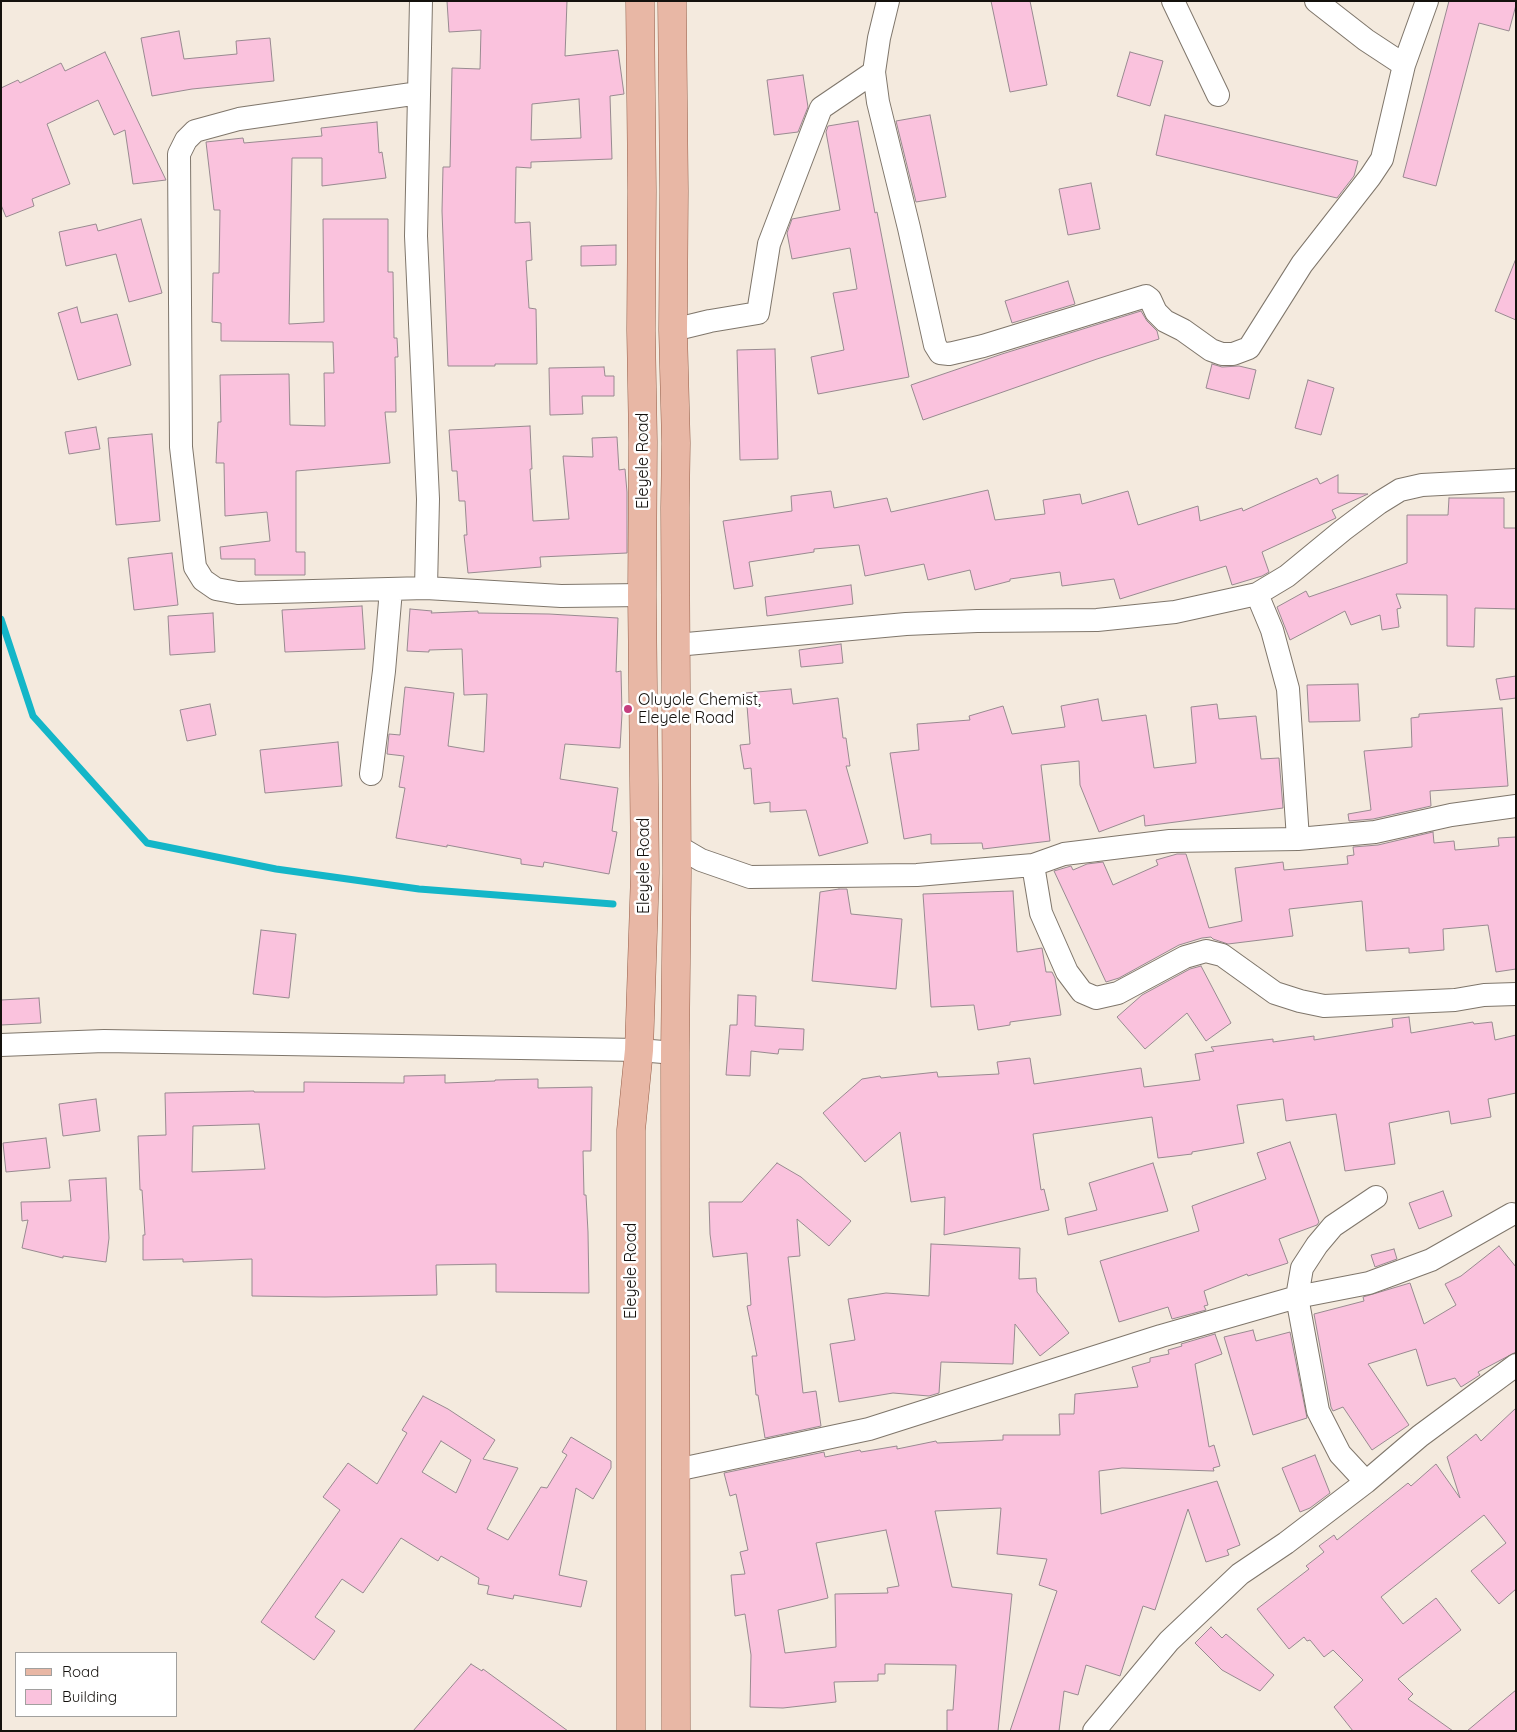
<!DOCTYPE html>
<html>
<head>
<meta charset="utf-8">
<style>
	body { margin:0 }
	#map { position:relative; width:1517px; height:1732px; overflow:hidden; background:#f4eade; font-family:Quicksand,sans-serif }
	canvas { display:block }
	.frame { position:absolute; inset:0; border:2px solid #14110d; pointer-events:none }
	.legend { position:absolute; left:15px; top:1652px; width:162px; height:65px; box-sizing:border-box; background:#fff; border:1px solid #a1a09e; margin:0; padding:6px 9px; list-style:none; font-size:15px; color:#14110d }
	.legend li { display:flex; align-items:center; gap:10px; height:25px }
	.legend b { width:25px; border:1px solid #a1a09e }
</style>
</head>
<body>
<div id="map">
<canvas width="1517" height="1732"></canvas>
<div class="frame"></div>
<ul class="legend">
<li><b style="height:6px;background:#e8b7a5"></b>Road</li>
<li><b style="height:14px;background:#fac2dd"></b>Building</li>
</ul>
</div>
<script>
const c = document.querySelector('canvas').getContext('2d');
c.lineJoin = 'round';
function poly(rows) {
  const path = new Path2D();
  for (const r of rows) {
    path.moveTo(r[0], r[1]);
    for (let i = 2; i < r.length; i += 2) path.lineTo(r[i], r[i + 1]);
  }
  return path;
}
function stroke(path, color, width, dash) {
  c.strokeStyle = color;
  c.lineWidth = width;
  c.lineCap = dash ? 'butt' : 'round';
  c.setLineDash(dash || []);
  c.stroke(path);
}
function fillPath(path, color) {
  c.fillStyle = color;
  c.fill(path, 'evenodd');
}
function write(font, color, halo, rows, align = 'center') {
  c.font = font + ' Quicksand,sans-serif';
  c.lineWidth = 5;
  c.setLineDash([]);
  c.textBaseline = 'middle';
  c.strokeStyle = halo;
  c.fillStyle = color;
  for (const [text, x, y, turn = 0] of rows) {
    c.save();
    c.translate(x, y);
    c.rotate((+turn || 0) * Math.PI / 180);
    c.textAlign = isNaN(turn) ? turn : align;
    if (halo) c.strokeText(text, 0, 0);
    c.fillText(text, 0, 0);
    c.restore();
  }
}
stroke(poly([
	[1,619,33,716,147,843,276,869,419,889,613,904]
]), '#14b6c8', 7);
const building = poly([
	[447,1,567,1,565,56,618,50,624,94,610,96,612,159,531,162,531,168,516,167,515,223,530,222,532,260,526,261,529,308,536,309,537,364,495,364,495,366,448,366,442,211,443,167,450,167,452,68,480,69,481,30,449,32,447,1],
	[579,99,581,138,531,140,532,104,579,99],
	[991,1,1030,1,1047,85,1010,92,991,1],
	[1449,1,1516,1,1516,5,1509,31,1479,23,1436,186,1403,177,1449,1],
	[179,31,184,59,237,54,236,41,270,38,274,81,192,89,152,96,141,38,179,31],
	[105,52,166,180,133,184,125,130,114,135,98,100,47,124,70,184,32,199,34,206,6,217,1,205,1,88,18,80,20,83,61,63,65,71,105,52],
	[1130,52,1163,61,1150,106,1117,96,1130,52],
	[803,75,808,107,798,132,774,135,767,80,803,75],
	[930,115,946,197,916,202,896,121,930,115],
	[1165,115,1358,161,1354,176,1337,198,1156,155,1165,115],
	[858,121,875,213,877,212,909,377,818,394,811,357,844,350,833,293,857,289,850,248,792,259,787,233,792,219,840,210,826,132,828,126,858,121],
	[377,122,379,153,382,152,386,178,322,186,322,158,292,158,289,324,324,322,323,219,388,219,388,272,393,272,394,338,397,338,398,357,395,357,396,412,385,412,390,463,296,471,296,552,305,552,305,575,255,575,255,559,221,559,220,547,270,541,267,512,225,516,224,463,216,463,218,422,221,422,220,375,289,374,290,425,325,426,324,373,334,373,333,342,221,341,221,323,212,322,213,273,219,273,220,210,214,210,206,142,243,138,244,143,322,136,321,128,377,122],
	[1091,183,1100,229,1068,235,1059,189,1091,183],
	[141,219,162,293,129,302,116,254,66,266,59,232,96,224,98,231,141,219],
	[616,245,616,265,581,266,581,246,616,245],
	[1515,261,1516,261,1516,320,1495,311,1515,261],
	[1068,281,1075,304,1012,323,1005,301,1068,281],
	[77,307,81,323,117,314,131,365,78,380,58,313,77,307],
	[1141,311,1147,321,1157,331,1159,339,1097,359,923,420,911,385,1002,354,1141,311],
	[775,349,778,459,740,460,737,350,775,349],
	[1212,364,1222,367,1239,366,1256,370,1249,399,1206,388,1212,364],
	[604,367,605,376,614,376,614,396,582,396,583,414,550,415,549,368,604,367],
	[1308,380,1334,388,1321,435,1295,428,1308,380],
	[530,426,532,469,530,469,533,521,569,519,563,456,593,457,592,438,617,437,619,470,625,469,627,492,627,553,540,557,541,567,468,573,464,535,467,535,465,501,459,501,457,471,452,471,449,430,530,426],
	[96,427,100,449,69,454,65,432,96,427],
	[152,434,160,521,116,525,108,438,152,434],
	[1338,475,1338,493,1368,494,1332,510,1336,518,1262,552,1269,572,1262,576,1232,585,1226,566,1120,599,1114,579,1062,586,1060,572,1010,579,1010,581,975,590,970,570,928,580,924,564,865,576,859,545,814,549,814,552,749,562,753,586,734,589,723,521,792,511,791,496,831,491,834,508,887,498,891,512,988,490,995,520,1045,514,1043,500,1080,494,1082,504,1128,491,1138,525,1198,506,1200,521,1242,508,1243,511,1317,478,1320,484,1338,475],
	[1449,498,1504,498,1504,528,1516,528,1516,609,1475,608,1474,647,1447,646,1447,595,1396,594,1401,608,1397,609,1399,627,1382,630,1380,615,1351,625,1345,611,1290,640,1277,607,1306,591,1309,597,1407,563,1407,515,1448,515,1449,498],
	[172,553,178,605,134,610,128,558,172,553],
	[851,585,853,604,767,616,765,597,851,585],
	[362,606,365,649,285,652,282,610,362,606],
	[410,609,432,611,431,613,478,611,478,613,549,614,618,618,616,672,621,671,622,714,620,748,565,744,560,779,618,788,612,831,617,832,609,874,544,862,543,867,521,864,521,859,447,845,447,847,396,838,405,788,399,787,404,756,387,754,389,734,400,735,405,687,454,693,448,746,484,752,487,694,464,695,462,649,429,650,429,652,407,651,410,609],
	[213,613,215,652,170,655,168,616,213,613],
	[841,644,843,663,801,667,799,650,841,644],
	[1516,676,1516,698,1500,700,1496,679,1516,676],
	[1358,684,1360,721,1309,722,1307,685,1358,684],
	[791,689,793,704,838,698,843,738,846,738,850,766,846,766,868,843,819,856,806,810,770,812,770,802,754,804,751,768,744,769,740,745,750,744,746,693,791,689],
	[1098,699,1102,721,1146,715,1154,768,1196,763,1191,707,1217,704,1219,719,1256,716,1261,759,1279,758,1283,808,1145,826,1144,815,1099,832,1080,785,1079,761,1041,765,1050,841,983,849,982,843,931,844,931,834,904,839,890,753,919,750,917,724,970,720,969,716,1003,706,1012,734,1065,727,1061,706,1098,699],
	[210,704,216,735,187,741,180,710,210,704],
	[1502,708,1508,786,1430,791,1431,806,1373,819,1349,821,1348,814,1371,810,1364,751,1412,747,1411,718,1419,717,1419,714,1502,708],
	[338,742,342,786,265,793,260,750,338,742],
	[1433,832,1434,843,1454,841,1455,850,1499,846,1498,838,1516,837,1516,969,1496,972,1488,925,1443,929,1444,950,1409,953,1409,948,1366,951,1362,901,1289,909,1293,936,1228,944,1213,939,1211,937,1202,938,1179,945,1119,978,1106,982,1054,871,1071,866,1073,870,1087,864,1103,862,1113,885,1158,865,1156,860,1177,854,1186,854,1209,928,1242,921,1235,868,1283,862,1284,870,1348,864,1347,856,1354,855,1353,847,1378,845,1433,832],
	[839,889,847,889,851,914,902,919,896,989,812,981,820,892,839,889],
	[1013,891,1017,952,1042,948,1046,972,1052,972,1055,978,1061,1015,1010,1022,1010,1025,978,1030,974,1005,931,1007,923,894,1013,891],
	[261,930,296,934,289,998,253,994,261,930],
	[1201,966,1231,1023,1206,1041,1187,1013,1145,1049,1117,1017,1142,995,1190,969,1201,966],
	[738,995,756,996,755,1026,804,1029,803,1050,779,1049,778,1054,751,1051,750,1076,726,1075,730,1025,737,1025,738,995],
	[39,998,41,1023,1,1025,1,1000,39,998],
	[1409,1017,1411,1033,1473,1022,1474,1024,1492,1022,1495,1040,1516,1035,1516,1093,1488,1099,1491,1117,1451,1124,1449,1111,1389,1123,1395,1164,1345,1171,1336,1114,1286,1121,1283,1099,1237,1105,1244,1143,1192,1152,1192,1154,1158,1158,1152,1117,1033,1134,1041,1190,1044,1189,1049,1210,944,1235,945,1197,911,1202,900,1132,865,1162,823,1113,862,1079,880,1076,881,1078,937,1072,938,1077,999,1074,997,1062,1030,1058,1034,1084,1141,1068,1144,1087,1200,1080,1195,1054,1214,1051,1211,1047,1273,1039,1273,1042,1314,1036,1314,1040,1393,1027,1392,1019,1409,1017],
	[445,1075,445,1083,495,1081,495,1080,538,1079,538,1088,592,1087,591,1151,583,1151,584,1195,586,1195,588,1232,589,1293,496,1292,496,1264,436,1265,437,1295,325,1297,252,1296,252,1259,183,1262,183,1259,143,1260,143,1235,145,1235,142,1190,140,1190,138,1136,166,1135,165,1093,254,1091,254,1092,304,1092,304,1082,404,1083,404,1076,445,1075],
	[259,1124,265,1169,192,1172,193,1126,259,1124],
	[96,1099,100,1131,63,1136,59,1104,96,1099],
	[46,1138,50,1168,6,1172,3,1143,46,1138],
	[1290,1142,1319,1222,1317,1225,1279,1239,1288,1263,1248,1276,1247,1274,1204,1291,1208,1305,1204,1306,1206,1310,1172,1319,1168,1307,1119,1322,1100,1261,1199,1231,1192,1206,1266,1179,1257,1153,1290,1142],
	[777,1163,801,1177,851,1221,829,1246,797,1219,800,1256,788,1257,803,1393,816,1391,821,1426,765,1438,758,1395,756,1395,752,1356,757,1356,747,1306,751,1305,747,1253,713,1257,710,1234,709,1202,742,1202,777,1163],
	[1153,1163,1168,1211,1068,1235,1065,1218,1097,1210,1089,1183,1153,1163],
	[106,1178,109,1238,106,1262,63,1256,63,1258,22,1248,28,1220,22,1221,21,1202,71,1201,69,1180,106,1178],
	[1443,1191,1452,1216,1419,1229,1409,1203,1443,1191],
	[931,1244,1020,1248,1019,1279,1036,1278,1037,1292,1069,1333,1040,1356,1015,1324,1013,1364,941,1362,939,1393,929,1396,893,1393,839,1402,830,1344,855,1340,848,1299,886,1293,929,1296,931,1244],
	[1499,1246,1516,1267,1516,1352,1478,1372,1480,1375,1461,1387,1455,1378,1427,1386,1416,1349,1368,1364,1409,1425,1372,1450,1343,1407,1333,1411,1331,1407,1314,1314,1364,1301,1363,1297,1410,1283,1424,1324,1456,1305,1445,1284,1461,1276,1499,1246],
	[1394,1249,1397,1259,1375,1267,1371,1255,1394,1249],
	[1253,1330,1256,1341,1290,1332,1307,1418,1253,1435,1224,1337,1253,1330],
	[1215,1334,1222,1354,1195,1364,1209,1447,1214,1445,1220,1466,1213,1468,1214,1471,1122,1468,1099,1471,1101,1514,1217,1481,1240,1545,1227,1550,1229,1555,1206,1562,1188,1509,1155,1610,1143,1606,1120,1676,1086,1665,1078,1695,1064,1691,1059,1731,1010,1731,1057,1591,1039,1585,1047,1559,997,1554,1001,1508,935,1511,952,1587,1012,1594,998,1731,947,1731,947,1710,953,1710,956,1665,885,1664,885,1674,878,1674,878,1681,834,1682,836,1702,783,1708,750,1707,751,1655,745,1614,735,1616,731,1575,745,1574,740,1552,748,1550,736,1494,730,1496,724,1473,824,1452,825,1457,860,1450,861,1452,897,1446,897,1449,936,1441,937,1443,1003,1440,1003,1435,1060,1435,1059,1414,1074,1414,1075,1394,1138,1387,1132,1367,1150,1362,1150,1358,1169,1354,1168,1350,1182,1346,1181,1344,1215,1334],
	[886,1530,899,1586,887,1588,888,1593,835,1594,836,1647,785,1653,778,1610,828,1598,816,1543,886,1530],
	[423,1396,448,1409,495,1440,483,1459,518,1468,487,1529,508,1540,541,1487,547,1488,567,1455,562,1452,571,1437,611,1461,611,1468,593,1499,576,1488,559,1575,587,1581,581,1607,514,1595,513,1599,487,1594,489,1586,478,1584,479,1578,441,1556,438,1561,401,1538,363,1593,342,1579,315,1617,335,1631,314,1660,261,1622,340,1510,323,1497,348,1463,377,1484,407,1433,402,1430,423,1396],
	[441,1441,471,1460,456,1493,422,1472,441,1441],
	[1516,1408,1516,1589,1499,1604,1471,1571,1506,1543,1484,1515,1381,1597,1403,1624,1436,1598,1461,1630,1398,1679,1413,1694,1408,1699,1453,1731,1353,1731,1334,1707,1363,1680,1333,1650,1324,1657,1310,1640,1307,1641,1304,1637,1289,1649,1257,1609,1309,1569,1306,1566,1324,1552,1319,1546,1334,1535,1337,1540,1408,1483,1411,1486,1436,1464,1460,1498,1447,1457,1476,1434,1481,1441,1516,1408],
	[1315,1455,1330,1493,1310,1508,1300,1512,1282,1468,1315,1455],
	[1211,1627,1222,1638,1226,1634,1274,1675,1260,1691,1222,1670,1195,1643,1211,1627],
	[471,1664,482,1671,483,1669,568,1731,413,1731,471,1664],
	[1516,1690,1516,1731,1467,1731,1516,1690]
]);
fillPath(building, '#fac2dd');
stroke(building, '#988a90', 1);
const minor = poly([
	[421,1,416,236,428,499,426,588],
	[888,1,879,38,874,72,878,102,909,228,935,345,940,353,949,354,983,346,1146,296,1150,299,1156,312,1165,321,1183,330,1211,350,1222,354,1233,354,1249,348,1302,264,1370,177,1382,159,1404,65,1427,1],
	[1173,1,1218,95],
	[1316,1,1366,40,1404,65],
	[419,93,239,119,195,131,186,140,179,154,181,447,195,567,203,580,216,589,238,593,426,588,561,596,642,595],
	[673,330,710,321,758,313,769,244,821,108,874,72],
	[1257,594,1272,630,1288,689,1298,839],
	[676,645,906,624,977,621,1097,620,1175,612,1257,594,1287,576,1343,530,1379,503,1400,490,1422,485,1516,480],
	[371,774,384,671,391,590],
	[677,846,701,860,750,877,917,875,1033,865,1064,854,1170,841,1298,839,1375,832,1451,815,1516,806],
	[1033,865,1041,913,1067,972,1082,992,1096,998,1118,993,1185,957,1206,951,1222,955,1275,993,1300,1001,1324,1006,1455,1000,1484,995,1516,994],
	[1,1045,104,1041,639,1050,675,1053],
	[676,1470,869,1429,1161,1336,1297,1297,1369,1283,1431,1260,1512,1214],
	[1366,1482,1340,1454,1318,1411,1297,1297,1302,1268,1317,1245,1333,1226,1376,1197],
	[1094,1731,1169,1641,1240,1574,1286,1543,1366,1482,1420,1436,1516,1365]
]);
const major = poly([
	[672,1,674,191,673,330,676,443,675,508,677,873,675,1053,676,1731],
	[631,1731,631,1130,639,1050,645,873,642,595,643,442,641,330,642,191,640,1]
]);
stroke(minor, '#7f766b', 24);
stroke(major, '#945e49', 29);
stroke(minor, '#fff', 22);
stroke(major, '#e8b7a5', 28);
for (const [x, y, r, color] of [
	[628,709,5,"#c53e7e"]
]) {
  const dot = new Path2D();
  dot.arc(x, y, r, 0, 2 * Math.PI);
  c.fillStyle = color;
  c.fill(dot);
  stroke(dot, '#fff', 2);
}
write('16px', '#14110d', '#fff', [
	["Eleyele Road",643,461,-90],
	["Eleyele Road",644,866,-90],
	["Eleyele Road",631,1271,-90]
]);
write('16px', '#14110d', '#fff', [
	["Oluyole Chemist,",638,700],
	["Eleyele Road",638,718]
], 'left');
</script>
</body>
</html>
